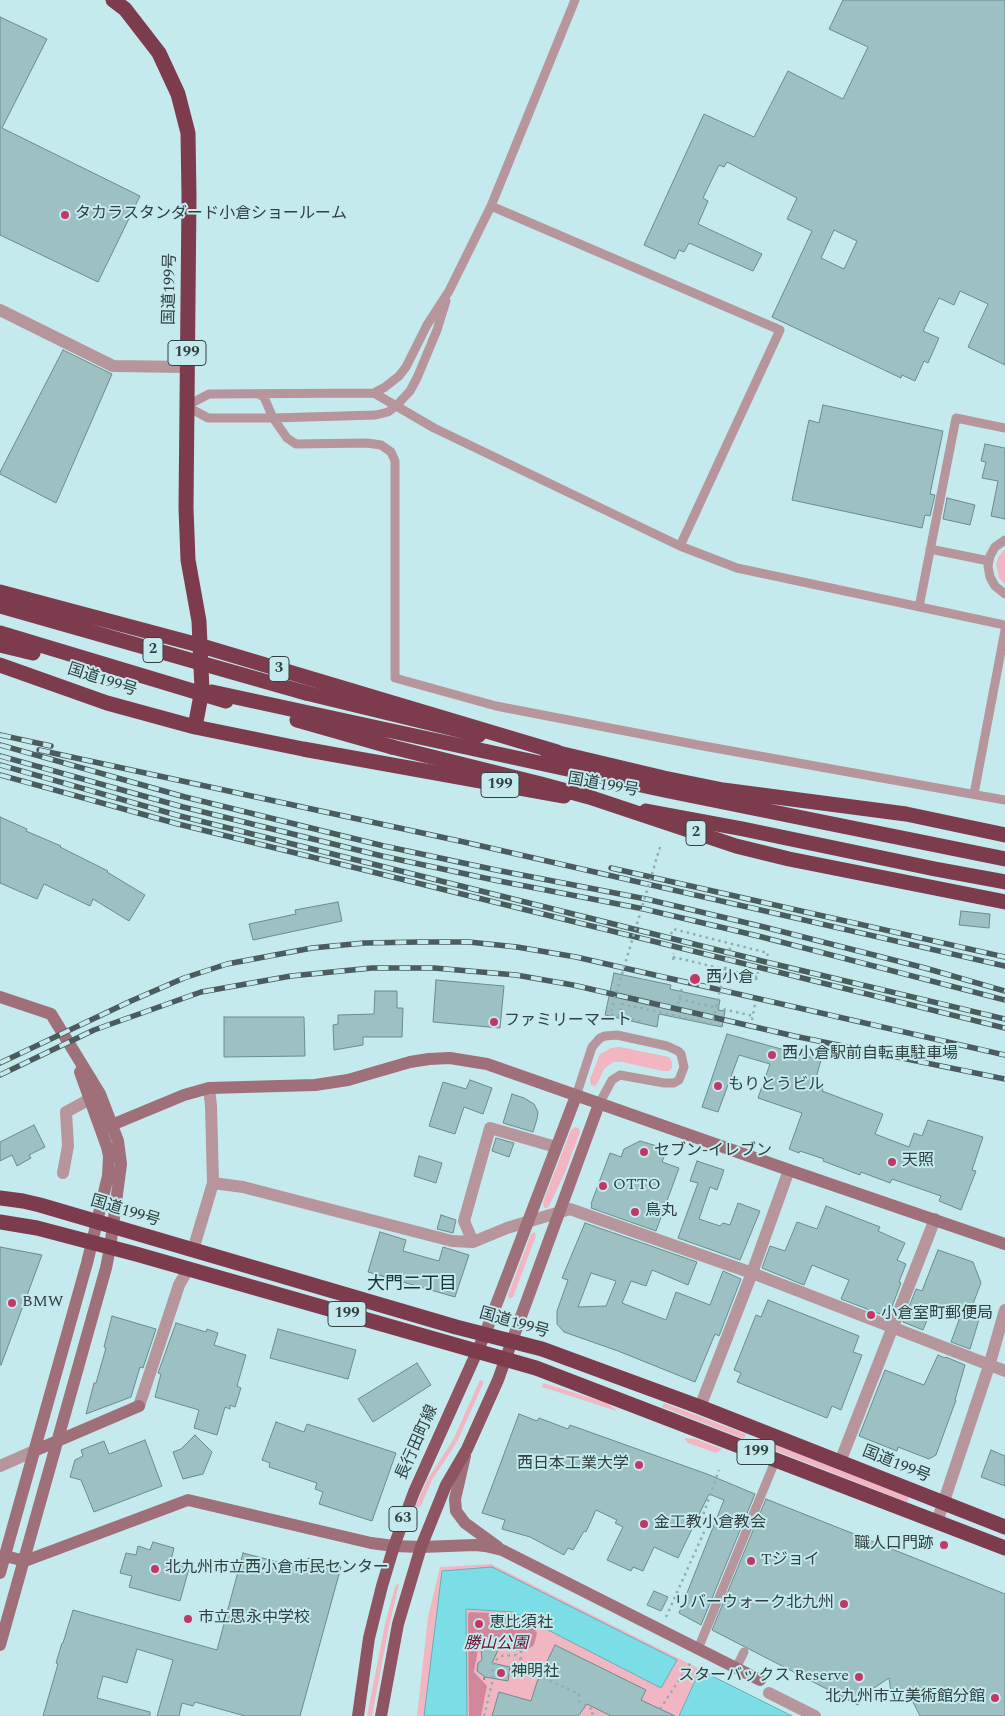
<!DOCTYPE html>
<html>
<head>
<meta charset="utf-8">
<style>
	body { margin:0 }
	canvas { display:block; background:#c5eaed }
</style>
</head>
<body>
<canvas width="1005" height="1716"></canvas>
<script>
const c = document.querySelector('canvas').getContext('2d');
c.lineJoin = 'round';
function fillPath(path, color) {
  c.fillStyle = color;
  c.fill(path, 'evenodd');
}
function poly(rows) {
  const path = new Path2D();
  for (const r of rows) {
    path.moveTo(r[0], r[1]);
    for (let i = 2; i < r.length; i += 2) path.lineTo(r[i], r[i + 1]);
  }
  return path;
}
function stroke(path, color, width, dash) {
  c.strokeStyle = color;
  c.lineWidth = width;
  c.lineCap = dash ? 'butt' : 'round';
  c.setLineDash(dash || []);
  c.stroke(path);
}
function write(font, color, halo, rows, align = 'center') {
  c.font = font + ' Spectral,"Noto Sans JP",serif';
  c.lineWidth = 4;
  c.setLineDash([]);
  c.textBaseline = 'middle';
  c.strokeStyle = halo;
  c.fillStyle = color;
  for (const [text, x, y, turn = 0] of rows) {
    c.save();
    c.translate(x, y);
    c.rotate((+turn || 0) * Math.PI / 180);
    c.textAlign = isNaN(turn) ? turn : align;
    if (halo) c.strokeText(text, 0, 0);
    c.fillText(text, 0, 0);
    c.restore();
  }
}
fillPath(poly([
	[1005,549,1005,585,999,578,996,564,999,556],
	[620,1047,669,1057,672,1062,672,1068,669,1071,663,1071,622,1062,613,1062,604,1069,596,1086,591,1085,590,1079,600,1054,611,1048],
	[575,1127,579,1128,580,1132,564,1175,549,1206,547,1208,544,1208,543,1202,571,1130],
	[535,1232,536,1236,513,1297,509,1299,508,1295,531,1234],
	[480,1380,483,1381,483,1384,457,1442,432,1480,421,1506,417,1508,416,1505,427,1480,453,1440],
	[543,1383,607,1403,617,1411,542,1387],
	[664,1403,746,1434,744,1439,662,1407],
	[684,1438,696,1439,722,1449,716,1453,688,1443],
	[758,1438,909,1497,907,1502,756,1443],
	[491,1564,680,1659,790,1716,417,1716,428,1617,440,1567],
	[399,1584,389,1627,372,1716,367,1716,385,1624,395,1587,396,1585]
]), '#f2b6c3');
fillPath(poly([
	[470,1612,511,1614,534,1627,537,1633,534,1645,527,1650,518,1651,499,1641,491,1640,484,1641,479,1644,474,1672,487,1686,481,1716,469,1716,468,1614]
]), '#d18799');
const water = poly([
	[492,1567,677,1660,661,1688,513,1612,466,1609,467,1716,424,1716,442,1571,492,1567],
	[700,1670,792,1716,679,1716,700,1670]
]);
fillPath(water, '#7bdde5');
stroke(water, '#65aeb4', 1);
const building = poly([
	[843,0,1005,0,1005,365,968,347,988,304,960,291,954,305,939,298,923,331,939,338,928,363,924,361,915,381,902,375,901,378,772,317,812,231,787,219,797,198,727,162,724,167,719,165,703,198,708,201,698,224,762,254,753,271,689,243,684,252,679,250,675,259,644,245,704,114,754,137,788,71,843,99,868,47,829,29,843,0],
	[834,230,857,241,844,269,821,258,834,230],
	[0,17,47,39,2,128,140,196,98,282,0,235,0,17],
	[63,350,112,374,56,503,0,474,0,472,63,350],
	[823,405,943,431,930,494,935,495,930,516,925,515,922,528,792,500,809,420,819,423,823,405],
	[985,444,1005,448,1005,519,991,516,998,481,982,478,986,462,981,461,985,444],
	[947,498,975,505,970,525,943,519,947,498],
	[0,817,27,829,26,831,61,846,60,847,108,871,107,872,145,895,129,921,93,899,90,906,44,884,37,899,0,883,0,817],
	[338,902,342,921,253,940,249,924,296,914,295,910,338,902],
	[961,911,990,914,989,928,959,925,961,911],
	[614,973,671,985,670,989,720,1000,718,1010,725,1011,722,1027,659,1014,657,1027,605,1015,614,973],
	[436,980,504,986,500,1028,433,1022,436,980],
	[375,991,397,991,397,1008,403,1008,402,1037,363,1037,363,1045,334,1050,333,1025,338,1024,338,1015,374,1014,375,991],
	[224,1017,304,1017,305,1056,224,1057,224,1017],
	[727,1034,821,1060,814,1085,823,1089,822,1091,883,1114,875,1134,909,1147,914,1133,922,1136,928,1120,983,1137,972,1170,976,1171,961,1210,939,1201,941,1196,892,1179,890,1183,861,1172,860,1175,823,1161,824,1159,800,1151,799,1153,789,1149,802,1113,758,1098,770,1064,739,1055,718,1112,702,1107,727,1034],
	[470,1080,492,1088,483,1114,464,1107,455,1134,429,1126,443,1082,466,1089,470,1080],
	[512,1094,524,1098,534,1104,538,1112,537,1119,533,1132,503,1123,512,1094],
	[34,1125,45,1147,29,1155,31,1158,17,1166,12,1155,0,1161,0,1142,34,1125],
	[496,1138,514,1143,509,1157,492,1151,496,1138],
	[640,1141,667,1149,662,1162,679,1168,656,1231,591,1208,592,1205,591,1204,610,1153,621,1157,624,1149,640,1141],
	[419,1156,442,1163,436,1183,414,1176,419,1156],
	[697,1161,724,1170,717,1190,710,1187,699,1219,720,1226,723,1223,730,1225,738,1203,760,1211,740,1260,678,1238,698,1183,690,1181,697,1161],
	[826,1206,880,1227,878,1231,905,1243,897,1260,906,1264,899,1282,901,1283,888,1317,841,1299,849,1280,812,1265,804,1285,762,1268,770,1246,785,1251,797,1222,817,1229,826,1206],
	[441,1215,456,1220,453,1233,437,1229,441,1215],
	[585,1223,697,1262,688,1285,652,1270,646,1286,631,1281,622,1303,666,1320,676,1292,710,1305,723,1271,741,1279,719,1336,715,1334,695,1382,618,1351,564,1332,557,1324,557,1311,568,1280,562,1278,585,1223],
	[591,1273,616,1281,606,1306,578,1307,591,1273],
	[380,1232,406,1240,403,1251,439,1261,443,1247,469,1255,455,1297,368,1272,380,1232],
	[0,1247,42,1255,1,1365,0,1365,0,1247],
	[938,1250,973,1262,981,1283,971,1309,981,1313,970,1349,951,1342,959,1320,931,1310,923,1330,903,1322,916,1289,922,1291,938,1250],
	[768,1300,859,1336,853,1352,862,1355,841,1410,832,1406,827,1418,737,1382,741,1373,734,1370,756,1315,761,1317,768,1300],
	[112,1316,156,1329,143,1368,140,1367,131,1397,86,1414,94,1383,96,1383,106,1348,104,1347,112,1316],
	[176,1323,206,1332,207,1329,218,1333,214,1345,246,1355,237,1386,241,1388,235,1407,230,1405,230,1409,225,1407,217,1435,194,1428,199,1410,155,1397,161,1374,158,1373,176,1323],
	[278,1329,356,1350,348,1379,270,1358,278,1329],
	[938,1355,945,1358,946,1357,965,1365,955,1400,956,1400,936,1455,929,1459,898,1447,897,1451,859,1436,885,1370,924,1385,938,1355],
	[417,1363,431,1385,373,1422,358,1399,417,1363],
	[519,1414,537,1421,539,1418,568,1429,570,1425,707,1474,755,1494,701,1625,679,1613,724,1500,709,1494,678,1558,654,1547,643,1571,633,1567,631,1571,607,1560,623,1527,615,1523,617,1520,596,1510,586,1532,584,1531,573,1550,568,1548,564,1555,530,1537,502,1529,505,1520,482,1513,519,1414],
	[276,1422,304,1432,307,1424,396,1453,372,1521,319,1504,323,1492,315,1489,317,1483,269,1467,270,1463,262,1460,276,1422],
	[195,1435,212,1452,203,1474,183,1479,173,1452,181,1449,195,1435],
	[145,1440,162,1486,94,1512,81,1480,70,1477,75,1460,83,1456,81,1450,104,1441,109,1454,145,1440],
	[991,1450,1005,1456,1005,1486,981,1477,991,1450],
	[766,1499,1005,1594,1005,1716,920,1716,912,1700,909,1691,891,1693,889,1678,868,1692,858,1705,712,1630,766,1499],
	[153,1542,174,1548,171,1560,190,1565,180,1601,129,1587,132,1576,120,1573,126,1553,136,1555,138,1546,150,1550,153,1542],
	[243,1553,305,1569,308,1558,341,1567,300,1716,245,1716,195,1702,193,1706,182,1703,179,1716,157,1716,173,1660,137,1649,127,1683,103,1676,97,1698,150,1712,150,1716,43,1716,58,1664,56,1663,62,1643,63,1643,73,1610,217,1650,243,1553],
	[654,1591,668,1597,661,1611,647,1605,654,1591],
	[491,1642,494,1644,497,1649,499,1648,492,1663,510,1667,508,1681,485,1677,484,1680,484,1676,477,1671,478,1663,482,1660,481,1649,487,1643,491,1642],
	[555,1645,646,1690,641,1700,675,1716,611,1716,587,1704,578,1716,492,1716,499,1692,531,1701,537,1682,555,1645]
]);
fillPath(building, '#9dc1c3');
stroke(building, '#698c8e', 1);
stroke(poly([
	[671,934,673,929,768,953,766,959],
	[673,957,757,977],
	[673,960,674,953],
	[756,980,758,972],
	[679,999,753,1016],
	[678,1004,682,988],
	[619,1016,643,1022],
	[752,1020,755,1004],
	[666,1617,709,1521,702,1518,719,1470],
	[483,1625,521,1639,521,1660],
	[660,1709,691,1662],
	[484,1716,492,1683,493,1662,501,1656,516,1655,521,1660,527,1670,579,1694,579,1701,593,1710,592,1716]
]), '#90aeb0', 2.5, [2.5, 4]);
stroke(poly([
	[491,206,780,330,680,546],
	[374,393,434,428,680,546,737,568,1005,625],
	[258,394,264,397,273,418,287,438,296,444,367,443,381,445,391,452,395,461,395,678,496,706,698,745,1005,800],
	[186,406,209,394,374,393,385,387,399,376,406,367,427,325,449,291,491,206,575,0],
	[186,406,208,418,273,418,376,415,388,412,396,406,410,391,417,378,437,330,446,301],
	[1005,540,995,547,990,556,988,566,990,577,995,586,1005,594],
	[930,549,989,561],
	[919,607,956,418,1005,428],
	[974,794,1005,630],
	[576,1096,592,1047,600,1038,605,1036,617,1035,667,1046,678,1051,681,1054,684,1067,679,1080,674,1083,664,1083,620,1075,612,1080,599,1104],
	[698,1649,776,1459],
	[736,1668,744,1652]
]), '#b7959c', 9);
stroke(poly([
	[0,310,113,366,187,367],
	[63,1173,68,1146,66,1112,99,1094],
	[213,1183,243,1187,452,1241,473,1242,507,1228,570,1209,752,1273,1005,1371],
	[473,1242,464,1221,490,1128,556,1147],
	[193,1250,213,1183,211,1106,209,1088],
	[139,1406,179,1285,188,1269],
	[700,1407,752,1273,789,1170],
	[840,1462,935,1219],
	[0,1466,34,1451],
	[937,1522,989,1366,1005,1310],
	[769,1693,815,1716]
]), '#b7959c', 12);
stroke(poly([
	[0,997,51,1014,100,1094,118,1141,121,1164,110,1248,106,1268,0,1645],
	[102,1129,184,1095,209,1088,315,1085,348,1080,410,1062,429,1059,450,1058,487,1064,789,1170,1005,1244],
	[485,1334,576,1096],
	[512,1341,599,1104],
	[34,1451,139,1406],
	[465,1456,455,1499,456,1511,465,1523,498,1547],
	[5,1556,25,1561,188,1500,371,1543,394,1546,421,1547,475,1545,485,1546,502,1550,760,1680],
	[0,1573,87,1263,108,1176,109,1156,107,1147,80,1072]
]), '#9f6f7a', 12);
stroke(poly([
	[358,1716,369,1638,382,1586,394,1546,414,1492,485,1334],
	[381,1716,398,1624,421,1547,446,1485,467,1449,498,1380,512,1341]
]), '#8e5462', 12);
stroke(poly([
	[113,0,125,9,159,53,178,94,188,133,189,197,186,508,188,560,199,621,202,690,195,727],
	[0,665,107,703,195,727,303,749,564,796],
	[212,692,664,790,1005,859],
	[306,693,479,735],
	[297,720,392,747],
	[546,750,664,778,723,790,906,814,1005,835],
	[646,811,743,829,935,869,1005,882],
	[0,1198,23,1201,40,1205,456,1327,542,1349,700,1407,1005,1527],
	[0,1222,37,1228,136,1254,536,1368,1005,1548]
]), '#7d3c4e', 15);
const rail = poly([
	[0,735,51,746],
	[0,745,185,797,384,846,496,870,646,899,760,926,925,968,1005,991],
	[39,750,464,842,1005,966],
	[0,756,183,807,382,856,494,880,644,909,758,936,1005,1000],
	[0,765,180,816,766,962,1005,1019],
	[0,775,178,824,1005,1028],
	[611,868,1005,957],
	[0,1063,131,1001,184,978,227,964,312,948,364,943,419,942,469,942,517,947,576,957,1005,1055],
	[0,1075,94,1030,201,992,291,976,372,968,434,968,516,975,573,985,794,1036,1005,1079]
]);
stroke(rail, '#4a5c5e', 5.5);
stroke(rail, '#c5eaed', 4, [11]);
stroke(poly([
	[660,847,610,1014,619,1016,622,1004,712,1024,731,944]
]), '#90aeb0', 2.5, [2.5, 4]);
stroke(poly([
	[0,592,195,644,557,752],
	[0,606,306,693],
	[0,633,226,701],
	[0,645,33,653],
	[392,747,541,784,589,797,736,846,789,859,1005,902]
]), '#7d3c4e', 15);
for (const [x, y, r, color] of [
	[65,215,5,"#c33667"],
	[695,979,6,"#c33667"],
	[494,1022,5,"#c33667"],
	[772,1055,5,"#c33667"],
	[718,1086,5,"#c33667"],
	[644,1152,5,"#c33667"],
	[892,1162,5,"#c33667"],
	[603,1186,5,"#c33667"],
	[635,1212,5,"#c33667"],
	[12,1303,5,"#c33667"],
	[871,1315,5,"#c33667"],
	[639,1465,5,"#c33667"],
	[644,1524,5,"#c33667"],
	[944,1545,5,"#c33667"],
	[751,1561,5,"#c33667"],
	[155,1569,5,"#c33667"],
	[844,1604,5,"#c33667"],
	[188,1619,5,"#c33667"],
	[479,1624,5,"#c33667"],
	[501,1673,5,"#c33667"],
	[859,1677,5,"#c33667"],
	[995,1698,5,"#c33667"]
]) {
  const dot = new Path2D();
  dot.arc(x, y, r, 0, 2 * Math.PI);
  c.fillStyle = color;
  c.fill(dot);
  stroke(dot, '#c5eaed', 2);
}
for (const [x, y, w] of [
	[187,353,38],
	[153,650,20],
	[279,669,20],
	[500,785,38],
	[696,833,20],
	[347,1314,38],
	[756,1452,38],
	[403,1519,28]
]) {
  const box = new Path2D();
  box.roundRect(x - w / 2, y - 12.5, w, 25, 4);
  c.fillStyle = '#c5eaed';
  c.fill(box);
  stroke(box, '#314041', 1);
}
write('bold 15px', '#314041', null, [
	["199",187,353],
	["2",153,650],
	["3",279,669],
	["199",500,785],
	["2",696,833],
	["199",347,1314],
	["199",756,1452],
	["63",403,1519]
]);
write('16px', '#314041', '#c5eaed', [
	["タカラスタンダード小倉ショールーム",75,215],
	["西小倉",706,979],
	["ファミリーマート",504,1022],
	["西小倉駅前自転車駐車場",782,1055],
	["もりとうビル",728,1086],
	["セブン-イレブン",654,1152],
	["天照",902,1162],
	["OTTO",613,1186],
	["鳥丸",645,1212],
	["BMW",22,1303],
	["小倉室町郵便局",881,1315],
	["西日本工業大学",629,1465,"right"],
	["金工教小倉教会",654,1524],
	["職人口門跡",934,1545,"right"],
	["Tジョイ",761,1561],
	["北九州市立西小倉市民センター",165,1569],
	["リバーウォーク北九州",834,1604,"right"],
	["市立思永中学校",198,1619],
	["恵比須社",489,1624],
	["神明社",511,1673],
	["スターバックス Reserve",849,1677,"right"],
	["北九州市立美術館分館",985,1698,"right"]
], 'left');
write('16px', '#314041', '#c5eaed', [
	["国道199号",171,289,-89],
	["国道199号",102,681,18],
	["国道199号",603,786,10],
	["国道199号",125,1212,17],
	["国道199号",514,1324,16],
	["長行田町線",418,1443,-66],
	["国道199号",896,1465,22]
]);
write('italic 16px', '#660d30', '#c5eaed', [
	["勝山公園",496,1645]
]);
write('18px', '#153638', '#c5eaed', [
	["大門二丁目",412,1285]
]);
</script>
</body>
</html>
